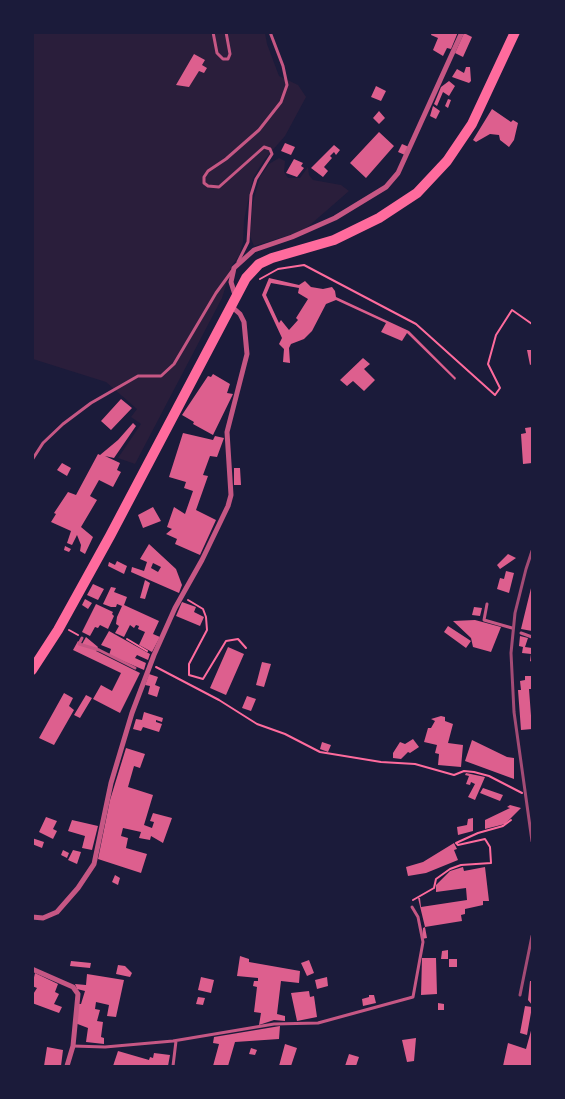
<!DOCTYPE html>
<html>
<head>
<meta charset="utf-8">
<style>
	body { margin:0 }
	#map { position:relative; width:565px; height:1099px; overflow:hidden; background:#1b1b3a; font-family:"Space Grotesk",sans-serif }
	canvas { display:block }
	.frame { position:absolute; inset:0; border:34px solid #1b1b3a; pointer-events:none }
</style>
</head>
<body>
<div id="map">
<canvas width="565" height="1099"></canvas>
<div class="frame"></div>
</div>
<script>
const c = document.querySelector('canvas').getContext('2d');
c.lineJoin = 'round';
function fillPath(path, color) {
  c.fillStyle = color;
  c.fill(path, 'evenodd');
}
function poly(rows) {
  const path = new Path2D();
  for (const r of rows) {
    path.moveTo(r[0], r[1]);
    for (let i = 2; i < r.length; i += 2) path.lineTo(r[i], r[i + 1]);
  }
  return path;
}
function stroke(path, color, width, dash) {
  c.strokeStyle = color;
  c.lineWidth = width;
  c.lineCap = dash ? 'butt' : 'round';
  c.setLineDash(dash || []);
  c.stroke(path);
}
fillPath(poly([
	[33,33,265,33,267,44,279,76,298,85,306,97,285,136,264,160,253,178,244,220,243,242,239,256,232,265,222,298,135,464,118,458,141,424,131,417,137,409,106,382,33,359],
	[279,158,285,161,284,172,288,178,300,178,308,167,309,175,313,180,341,185,349,191,303,231,254,246,250,236,253,202,260,177,269,164]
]), '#2a1e3b');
fillPath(poly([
	[432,32,458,32,451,49,447,48,443,56,433,50,438,38,431,35],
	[464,33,472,37,463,57,455,53],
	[194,54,205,60,202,65,207,68,204,73,199,71,189,87,176,85],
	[466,67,470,67,471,81,469,83,452,77,457,69,464,73],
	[449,81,455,86,449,96,443,92,437,106,434,104,441,87],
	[376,86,386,91,381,101,371,97],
	[448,99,451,100,448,108,445,106],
	[433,106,440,111,436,119,430,116],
	[492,109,511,122,513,120,518,123,514,140,509,147,500,140,499,135,490,134,476,142,473,140],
	[379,111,385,118,379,124,373,118],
	[379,132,394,146,366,178,350,163],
	[285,143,295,147,291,155,281,151],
	[402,144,409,147,405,155,398,152],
	[334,145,340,150,336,155,334,152,330,156,332,158,324,167,328,171,323,177,311,168],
	[294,159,303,163,301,166,304,168,297,177,286,173],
	[269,278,299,285,305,281,311,287,323,289,332,287,335,291,336,297,409,331,456,378,455,380,407,333,402,341,381,332,386,323,336,300,326,304,312,331,304,339,291,344,289,348,290,363,283,362,284,349,279,344,282,338,262,295],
	[271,283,299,288,298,293,308,299,296,318,298,320,289,330,281,320,279,323,266,295],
	[527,350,532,350,532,364,530,365],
	[363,358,370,364,364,369,375,380,364,391,353,381,347,386,340,380],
	[213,374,230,384,227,393,233,394,213,435,193,424,194,422,182,415,208,376,211,377],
	[121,399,132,408,111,430,101,421],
	[133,423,136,426,114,458,105,456,120,463,117,470,121,472,113,487,99,480,90,496,97,500,81,527,93,537,85,554,80,551,81,545,77,535,72,545,67,543,71,531,51,522,56,514,54,513,68,492,76,495,98,454,100,455,118,440],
	[532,427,532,463,523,464,521,434,526,433,525,428],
	[183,433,213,440,215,436,224,438,217,457,210,456,203,475,208,476,196,510,216,520,200,555,175,544,177,539,166,534,172,529,167,527,174,507,185,514,193,491,184,488,186,482,169,477],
	[62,463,71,468,67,476,57,470],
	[234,468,240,468,241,485,234,485],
	[153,507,161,521,143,528,138,515],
	[149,544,176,569,182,585,179,593,131,572,132,567,144,571,147,562,140,559],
	[153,563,161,567,158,572,151,568],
	[65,546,71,549,69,552,64,550],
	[508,554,516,558,500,569,497,565],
	[117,561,127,566,124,574,108,566,109,562,115,565],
	[506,571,514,573,509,593,497,589,500,578,504,579],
	[145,580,150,583,145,599,140,598],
	[93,584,104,589,98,600,87,595],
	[532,584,532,631,521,629],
	[111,587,116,588,114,592,127,597,124,605,159,621,153,634,160,637,152,652,139,645,145,632,138,629,139,626,136,625,134,628,130,625,124,637,115,633,119,626,116,624,117,617,122,606,117,604,116,607,111,607,103,604],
	[85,599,92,603,88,609,82,605],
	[182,602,196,607,194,612,204,617,200,626,176,616],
	[96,604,113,612,112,614,114,616,108,629,100,625,98,628,95,627,90,636,82,632],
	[474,607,482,608,480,616,472,615],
	[475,620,501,627,491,652,473,647,471,638,453,621],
	[448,626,471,641,466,648,444,632],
	[109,631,150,654,148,660,137,655,135,658,146,663,144,670,109,655,111,649,101,645],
	[520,636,528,638,525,647,532,648,532,662,530,661,531,654,522,653,523,647,519,646],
	[86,637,98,647,96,651,140,673,120,713,93,699,101,685,112,691,121,673,73,650,78,641,82,644],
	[228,647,244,654,226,695,210,688],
	[262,662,271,664,264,687,256,685],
	[149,674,158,677,155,685,160,687,157,697,148,694,150,686,145,685],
	[525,676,532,676,532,689,529,689,532,729,521,730,518,690,521,690,520,681,525,680],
	[64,693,73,698,69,706,74,710,54,745,39,738],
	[86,695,92,698,80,718,74,715],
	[247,696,256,699,251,711,242,708],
	[144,712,163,718,162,722,156,720,156,722,162,724,159,732,143,727,141,731,133,729,136,719,142,720],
	[441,716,445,717,445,721,453,724,448,743,463,745,461,767,438,765,439,754,435,753,437,745,424,742,428,728,431,728,435,721,431,719],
	[413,739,419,747,410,753,408,752,401,759,393,758,393,753,400,742,405,744],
	[472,740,507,757,514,758,514,779,465,761],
	[322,742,331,745,328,752,320,749],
	[126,748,145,754,140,768,134,766,128,787,153,795,144,825,152,828,154,822,150,821,153,813,172,818,163,843,151,836,150,840,139,838,141,832,123,828,121,836,128,838,126,848,147,854,141,873,98,859,110,800],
	[466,773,485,777,475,800,468,797,475,784,471,782,470,785,466,784,469,776,465,775],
	[483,788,503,795,500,801,480,793],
	[510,805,521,808,505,824,485,829,485,820,510,808,507,807],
	[46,817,57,821,53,829,57,831,53,839,39,832],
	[473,818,473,831,458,835,457,827,467,825,468,819],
	[72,820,98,826,92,850,82,848,85,836,68,831],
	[32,838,44,842,42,848,32,844],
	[454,843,457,849,454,850,458,860,426,873,408,876,406,867,423,862],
	[63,850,69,853,67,858,61,855],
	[73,850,81,852,77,864,68,860],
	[463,867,464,871,485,867,489,901,483,901,483,905,465,909,465,914,461,915,462,921,425,927,418,898,420,898,421,907,467,900,466,888,436,892,436,885,450,871],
	[115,875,120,878,118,885,112,882],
	[425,927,427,938,422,939,423,928],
	[448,950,448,959,441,959,442,951],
	[240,956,249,959,249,962,300,971,299,983,281,981,277,1014,285,1016,285,1021,274,1020,259,1025,261,1013,254,1012,257,987,253,986,254,981,258,981,258,978,237,976],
	[422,958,436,958,437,994,421,995],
	[449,959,457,959,457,967,449,967],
	[309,960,314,973,307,976,301,963],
	[71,961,91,963,90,968,70,966],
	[118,965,125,966,132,973,130,977,116,974],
	[35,973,58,984,55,992,59,994,54,1004,62,1007,59,1013,32,1003,32,996,37,988,32,986],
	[87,974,124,980,116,1017,107,1016,109,1005,96,1002,95,1009,100,1010,97,1021,103,1022,101,1037,104,1038,104,1044,86,1042,88,1028,75,1023,79,1004,81,1004,85,991,77,989,75,984,86,985],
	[201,977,214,980,211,993,198,990],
	[327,977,328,986,317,989,315,980],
	[530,981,532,981,532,1005,528,1000],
	[309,991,310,997,314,996,317,1017,297,1021,291,993],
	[369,995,374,995,376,1003,363,1006,362,999,369,997],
	[198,997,205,998,203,1005,196,1004],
	[438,1003,444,1004,444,1010,438,1010],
	[525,1006,532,1007,527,1035,520,1033],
	[280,1026,279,1039,235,1042,228,1066,213,1066,219,1044,213,1043,214,1037],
	[532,1027,532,1066,503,1066,508,1043,526,1049],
	[416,1038,414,1061,407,1062,402,1040],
	[285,1044,297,1048,291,1066,279,1066],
	[47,1047,63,1050,61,1066,44,1066],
	[251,1048,257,1050,255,1055,249,1054],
	[118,1051,149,1060,150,1057,153,1058,154,1053,170,1055,168,1066,113,1066],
	[349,1054,359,1057,356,1066,345,1066]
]), '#dd5f8e');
stroke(poly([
	[260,279,278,269,304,265,416,324,495,395,500,388,488,364,496,335,512,310,532,324],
	[188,600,203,609,206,617,207,630,189,664,189,675,203,679,226,641,238,639,246,648],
	[69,630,78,635],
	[127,639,147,651],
	[156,667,219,700,257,724,285,734,320,752,381,762,415,764,454,775,464,771,474,772,489,776,522,793],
	[413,900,434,888,436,879,450,869,461,865,491,863,490,847,485,839,458,845,456,843,478,833,503,826,511,820]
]), '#ff6b9d', 2);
stroke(poly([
	[213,32,217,53,223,59,228,59,230,54,226,32],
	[238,262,248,242,251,195,256,179,272,154,270,149,264,147,219,187,208,186,204,183,204,177,208,171,226,159,259,130,281,102,287,85,283,66,270,32],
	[32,460,43,443,63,424,91,403,138,376,161,376,174,364,216,293,232,271],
	[487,604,484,620,512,628],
	[521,633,532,637],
	[82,638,79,644,99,650,135,668],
	[73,1046,105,1047,173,1041,274,1024,318,1023,413,997,423,942,418,917,412,907],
	[173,1066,176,1041]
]), '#c65784', 3);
stroke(poly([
	[235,295,231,282,234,268,254,250,292,237,335,218,386,187,398,173,462,32],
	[32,917,43,918,57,912,78,888,94,864,111,783,132,713,154,655,175,608,202,560,228,506,231,495,227,432,247,354,244,322,240,314,231,306],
	[32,969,73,987,78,994,73,1046,67,1066]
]), '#c65784', 5);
stroke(poly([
	[32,670,58,630,110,536,246,278,259,264,272,258,334,240,379,218,417,193,447,161,472,124,515,32]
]), '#ff6b9d', 10);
stroke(poly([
	[532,551,526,569,515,613,511,653,514,712,532,841],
	[520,995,532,936]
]), '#a44b75', 3);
</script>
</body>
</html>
